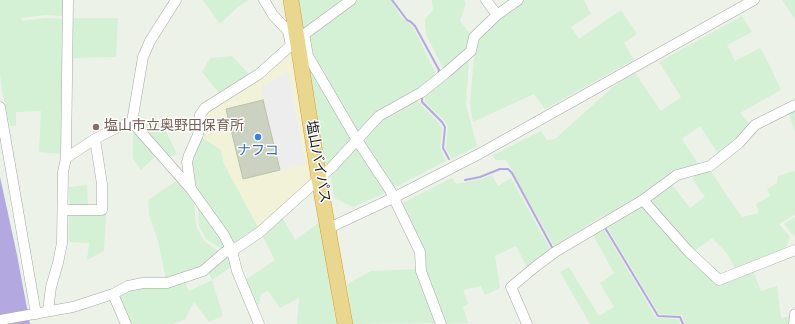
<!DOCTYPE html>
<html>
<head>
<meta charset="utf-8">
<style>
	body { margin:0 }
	canvas { display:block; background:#ecf2e8 }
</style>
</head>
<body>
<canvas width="795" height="324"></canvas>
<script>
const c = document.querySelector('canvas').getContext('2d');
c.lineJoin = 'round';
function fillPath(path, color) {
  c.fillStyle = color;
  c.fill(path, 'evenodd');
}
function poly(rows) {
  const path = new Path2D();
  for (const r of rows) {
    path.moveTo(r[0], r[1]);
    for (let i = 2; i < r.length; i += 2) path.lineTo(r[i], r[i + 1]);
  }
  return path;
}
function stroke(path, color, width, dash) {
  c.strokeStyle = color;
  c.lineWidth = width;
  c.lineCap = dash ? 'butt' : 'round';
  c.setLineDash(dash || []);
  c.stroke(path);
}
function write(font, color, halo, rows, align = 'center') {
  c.font = font + ' "Source Sans 3","Noto Sans JP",sans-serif';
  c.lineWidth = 3;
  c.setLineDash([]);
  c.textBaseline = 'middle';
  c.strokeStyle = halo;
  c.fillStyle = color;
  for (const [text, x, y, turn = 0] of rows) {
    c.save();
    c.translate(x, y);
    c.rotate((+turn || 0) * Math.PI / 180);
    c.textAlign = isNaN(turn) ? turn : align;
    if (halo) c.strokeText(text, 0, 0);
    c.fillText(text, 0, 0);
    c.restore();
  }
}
fillPath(poly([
	[293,49,304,131,313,183,259,229,224,164,221,150,198,135,200,115]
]), '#f2f2d8');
fillPath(poly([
	[0,0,65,0,65,16,45,15,21,18,22,21,45,18,65,19,63,154,39,152,41,111,16,112,16,126,10,126,2,91,0,74],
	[203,0,249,0,239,6,220,24],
	[299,0,348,0,304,34],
	[354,0,391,0,401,17,413,27,435,72,434,77,357,138,309,54,306,35],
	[432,0,464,0,466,3,460,21,475,40,470,50,444,70,426,34,425,19,433,10],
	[523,0,584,0,591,14,571,27,579,39,621,10,637,34,624,43,634,60,545,109,534,94,473,122,470,103,475,47,477,38,500,15],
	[782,0,795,0,795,19],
	[742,16,752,32,727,45,735,61,760,48,769,64,781,90,740,113,750,125,720,156,700,126,682,139,699,165,639,201,599,218,554,246,506,160,495,160,493,155,541,131,547,140,555,139,613,87,634,72,661,111,681,97,659,62],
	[72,18,118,18,116,57,71,58],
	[232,56,250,75,219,93,202,72,210,58],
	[308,56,357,140,326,172,309,77],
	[469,58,466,105,477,146,452,159,446,148,448,126,445,121,425,102,425,96,437,84],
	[416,100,438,122,442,129,440,148,446,161,392,189,360,141,385,118],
	[795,109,795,132,788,111],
	[161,122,177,154,167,158,140,125],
	[133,128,157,155,141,170,133,158],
	[198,135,221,150,224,164,259,229,233,246,194,189,189,161],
	[357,144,387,192,353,207,334,198,330,171],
	[710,170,729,199,742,217,759,213,756,204,770,196,767,189,777,183,778,176,795,171,795,214,779,224,790,237,785,250,736,270,726,252,712,238,693,252,647,201,671,183,690,208,705,197,693,180,694,174],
	[492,175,498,186,511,178,551,251,528,269,516,246,495,256,500,288,485,295,481,286,463,290,468,304,463,307,468,323,443,324,400,204,452,178,456,184,481,179],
	[178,180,194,202,196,226,204,241,221,253,201,270,166,280,158,241,149,215,148,200],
	[87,185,88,207,70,208,69,187],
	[643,204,717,282,753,270,761,291,777,286,781,318,793,316,793,324,685,324,682,315,659,314,606,225],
	[198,206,209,218,226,248,221,248,206,239,199,226],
	[69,213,106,214,104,251,87,260,89,243,69,242],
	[282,217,295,240,320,222,336,324,297,324,299,298,280,308,268,291,261,294,259,304,256,305,244,281,275,260,262,235],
	[795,217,795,237,784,224],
	[603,228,656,318,679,319,680,324,590,324,560,272,569,267,599,316,614,307,600,283,614,273,593,235],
	[227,254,231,267,212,280,223,316,209,322,194,302,185,319,173,324,130,324,116,295,135,288,184,281,189,291,212,280,207,270],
	[419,269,438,323,353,324,347,284,371,271]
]), '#d4f0d5');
fillPath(poly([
	[288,71,305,164,280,170,261,88]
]), '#ededed');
fillPath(poly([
	[0,177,17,255,30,324,0,324]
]), '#b4a8e0');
stroke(poly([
	[392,0,407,20,411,22,415,26,439,70,438,74],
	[422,97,422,102,442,122,445,127,443,148,449,159],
	[465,180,480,177,500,169,508,169,512,173,553,249],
	[604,226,658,316,680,317,683,324]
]), '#b4a8e0', 2);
const building = poly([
	[263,100,280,170,243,179,226,109,263,100]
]);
fillPath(building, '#cbd2c1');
stroke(building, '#b9c4aa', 1);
const minor = poly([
	[264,0,273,15,288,31,291,45],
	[486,0,497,15],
	[304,34,308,56,357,140,390,190,420,252,421,271,441,324],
	[0,107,36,314],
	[132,122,191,189,224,235,232,251,237,271,259,324],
	[132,122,143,57,150,41,176,0],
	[66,158,95,139,116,128,132,122],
	[191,189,187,162,189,155,198,135,200,115,205,108,259,74,298,39,351,0],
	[643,200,688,251,719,280,795,250],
	[63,210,102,210,102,184,95,139],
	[329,228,393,198,479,154,754,0],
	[113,294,126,324],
	[48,311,51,287,58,263,62,243,63,172,66,158,68,0],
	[0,320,73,307,113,294,128,286,143,283,167,283,203,271,225,252,232,251,260,232,332,167,379,116,422,92,447,72,471,51,474,37,497,15,518,0],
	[527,324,511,287,535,267,555,252,643,200,677,175,710,166,739,143,755,125,795,105],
	[794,324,795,314]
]);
const highway = poly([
	[291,0,319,179,345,324]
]);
stroke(minor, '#a8a8a8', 11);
stroke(highway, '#df9c26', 16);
stroke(minor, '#fff', 10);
stroke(highway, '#e9d790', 15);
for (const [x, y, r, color] of [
	[96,127,4,"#8d6e63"],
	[258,137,4,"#3f7fe0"]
]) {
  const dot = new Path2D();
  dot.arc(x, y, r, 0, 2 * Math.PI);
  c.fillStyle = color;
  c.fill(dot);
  stroke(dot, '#fff', 1.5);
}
write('14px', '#785e54', '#fff', [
	["塩山市立奥野田保育所",104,127]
], 'left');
write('14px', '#366cbe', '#fff', [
	["ナフコ",258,152]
]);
write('14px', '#212121', '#fff', [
	["塩山バイパス",317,162,80]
]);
</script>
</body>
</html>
